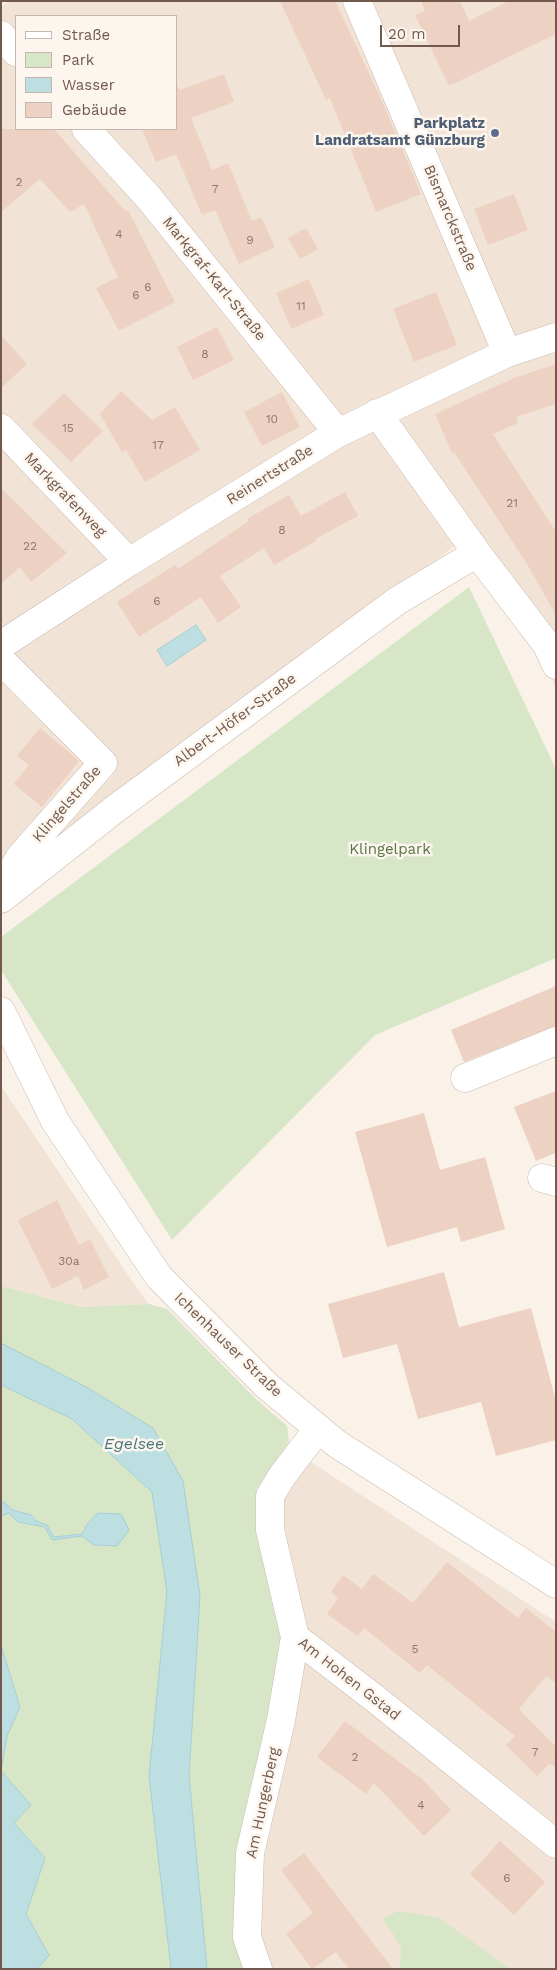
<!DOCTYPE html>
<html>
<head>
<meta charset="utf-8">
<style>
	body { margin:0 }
	#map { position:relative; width:557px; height:1970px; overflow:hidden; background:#faf2e8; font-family:"Work Sans",sans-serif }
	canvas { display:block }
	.frame { position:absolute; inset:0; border:2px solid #71594e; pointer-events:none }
	.legend { position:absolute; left:15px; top:15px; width:162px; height:115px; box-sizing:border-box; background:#fdf6ee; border:1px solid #c5b7ae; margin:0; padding:6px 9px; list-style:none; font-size:15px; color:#71594e }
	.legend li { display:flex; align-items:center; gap:10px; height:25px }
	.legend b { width:25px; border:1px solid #c5b7ae }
	.scale { position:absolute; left:380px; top:25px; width:80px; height:22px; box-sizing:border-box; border:2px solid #71594e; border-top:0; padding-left:6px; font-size:15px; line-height:18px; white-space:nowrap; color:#71594e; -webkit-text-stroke:4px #fdf6ee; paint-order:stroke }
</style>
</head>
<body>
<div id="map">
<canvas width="557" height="1970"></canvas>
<div class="frame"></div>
<ul class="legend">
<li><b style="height:6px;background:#fff"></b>Straße</li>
<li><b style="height:14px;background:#d6e6c7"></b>Park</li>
<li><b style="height:14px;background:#bedfe2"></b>Wasser</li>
<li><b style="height:14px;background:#edd1c2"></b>Gebäude</li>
</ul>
<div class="scale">20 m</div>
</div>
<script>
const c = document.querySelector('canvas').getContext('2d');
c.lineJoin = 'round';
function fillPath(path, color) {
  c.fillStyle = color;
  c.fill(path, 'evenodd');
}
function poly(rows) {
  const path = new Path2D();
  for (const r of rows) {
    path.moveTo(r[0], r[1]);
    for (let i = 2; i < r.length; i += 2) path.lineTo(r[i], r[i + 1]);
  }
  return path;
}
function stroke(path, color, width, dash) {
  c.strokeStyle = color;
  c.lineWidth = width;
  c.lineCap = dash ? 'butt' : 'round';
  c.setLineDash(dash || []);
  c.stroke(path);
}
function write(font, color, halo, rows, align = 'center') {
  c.font = font + ' "Work Sans",sans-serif';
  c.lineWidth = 5;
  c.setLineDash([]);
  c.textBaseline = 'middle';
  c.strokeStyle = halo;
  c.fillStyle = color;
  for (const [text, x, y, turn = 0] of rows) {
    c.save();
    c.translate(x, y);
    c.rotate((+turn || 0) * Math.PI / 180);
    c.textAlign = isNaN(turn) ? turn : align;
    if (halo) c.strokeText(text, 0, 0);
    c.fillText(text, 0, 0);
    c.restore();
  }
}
fillPath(poly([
	[8,1,556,1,556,689,544,655,478,529,1,881,1,7],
	[16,16,176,16,176,129,16,129],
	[1,1086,130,1278,149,1304,82,1307,1,1286],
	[289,1441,311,1462,556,1622,556,1969,255,1969,264,1536,256,1490]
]), '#f1e4d7');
fillPath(poly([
	[469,587,556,769,556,958,375,1035,172,1240,1,970,1,937],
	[1,1286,82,1307,149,1304,167,1309,256,1399,287,1426,289,1441,256,1490,264,1536,284,1623,249,1839,255,1969,207,1969,189,1776,200,1596,153,1428,88,1388,1,1343],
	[1,1385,72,1419,152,1492,167,1592,149,1776,171,1969,38,1969,49,1955,26,1914,45,1858,14,1823,31,1805,1,1771,7,1736,20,1707,1,1645,1,1516,9,1513,18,1522,45,1527,52,1539,82,1536,94,1545,117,1546,88,1523,82,1534,54,1537,46,1525,36,1521,31,1515,13,1510,1,1500],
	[398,1911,438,1917,510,1969,400,1969,401,1947,383,1918]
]), '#d6e6c7');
const water = poly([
	[196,625,206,640,167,666,157,650,196,625],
	[1,1343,88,1388,153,1428,183,1481,200,1596,189,1776,207,1969,171,1969,149,1776,167,1592,152,1492,72,1419,1,1385,1,1343],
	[1,1500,13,1510,31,1515,36,1521,47,1525,54,1537,82,1534,88,1523,98,1513,121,1514,129,1530,117,1546,94,1545,82,1536,52,1540,45,1527,18,1522,9,1513,1,1516,1,1500],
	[1,1645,20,1707,7,1736,1,1771,31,1805,14,1823,45,1858,26,1914,49,1955,38,1969,1,1969,1,1645]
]);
fillPath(water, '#bedfe2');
stroke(water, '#a5ced3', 1);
fillPath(poly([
	[280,1,335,1,383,103,421,194,376,212,330,98,326,100],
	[421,1,460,1,469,21,509,1,556,1,556,34,449,86,415,15,425,11],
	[224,74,234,102,191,118,212,170,228,163,252,221,261,217,275,247,239,264,215,210,202,215,176,154,156,162,142,129,176,129,176,84,180,90],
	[1,129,54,129,125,211,128,210,175,302,119,331,96,288,118,277,84,204,70,212,40,179,1,212],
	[514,194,528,230,488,245,474,209],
	[306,228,318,249,300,259,288,238],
	[309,279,324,315,291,329,276,293],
	[436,292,457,345,414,362,393,309],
	[217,327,234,360,193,380,177,347],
	[1,335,27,364,1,388],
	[556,364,556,404,516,417,518,423,493,434,556,532,556,615,527,564,454,452,452,453,435,414,514,378],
	[121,391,152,420,175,407,200,450,145,482,126,450,122,452,100,414],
	[282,392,300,427,262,446,244,412],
	[64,393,103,431,71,462,32,424],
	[1,488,67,553,31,582,20,567,1,584],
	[345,492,358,516,315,539,316,541,274,565,264,548,220,576,241,607,218,623,201,597,139,637,117,602,175,565,178,569,249,521,247,519,289,495,301,516],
	[40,728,79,761,42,807,14,784,29,765,17,756],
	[556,986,556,1026,464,1062,451,1030],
	[556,1091,556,1153,536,1161,514,1107],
	[424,1113,440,1170,485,1157,505,1229,461,1242,457,1227,387,1247,355,1132],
	[57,1200,79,1245,90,1239,109,1277,84,1290,78,1276,52,1289,18,1220],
	[444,1272,459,1327,531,1308,556,1401,556,1440,496,1456,481,1402,418,1419,397,1344,343,1358,328,1304],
	[447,1562,518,1618,526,1608,556,1632,556,1683,546,1676,519,1709,556,1747,556,1768,550,1763,537,1776,506,1745,515,1736,427,1665,420,1673,364,1628,358,1636,327,1614,338,1598,331,1592,343,1575,362,1589,373,1574,413,1603],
	[345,1721,422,1779,451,1810,424,1836,374,1783,366,1794,317,1757],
	[500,1841,545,1882,514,1915,470,1874],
	[304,1853,393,1969,349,1969,336,1952,312,1969,286,1934,313,1913,281,1870]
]), '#edd1c2');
const minor = poly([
	[357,1,507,353],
	[1,35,16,52],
	[86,129,149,198,338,433],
	[377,413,477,553,547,645,556,665],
	[1,428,129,562],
	[1,645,129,562,338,433,507,353,556,337],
	[1,660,103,763,20,857,1,891],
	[1,899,115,809,397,601,477,553],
	[1,1011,55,1121,159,1277,267,1386,337,1444,556,1584],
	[465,1078,556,1041],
	[542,1178,556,1182],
	[318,1429,282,1476,270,1496,270,1530,295,1637,378,1701,556,1844],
	[258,1969,247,1937,250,1853,281,1720,295,1637]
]);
stroke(minor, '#cbbaaf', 29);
stroke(minor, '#fff', 28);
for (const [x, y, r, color] of [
	[495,133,5,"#5c6f8a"]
]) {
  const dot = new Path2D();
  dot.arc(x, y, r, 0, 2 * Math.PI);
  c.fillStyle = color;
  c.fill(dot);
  stroke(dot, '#fdf6ee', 2);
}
write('12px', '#90776b', null, [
	["2",19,182],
	["7",215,189],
	["4",119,234],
	["9",250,240],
	["6",148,287],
	["6",136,295],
	["11",301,306],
	["8",205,354],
	["10",272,419],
	["15",68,428],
	["17",158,445],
	["21",512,503],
	["8",282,530],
	["22",30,546],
	["6",157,601],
	["30a",69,1261],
	["5",415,1649],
	["7",535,1752],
	["2",355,1757],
	["4",421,1805],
	["6",507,1878]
]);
write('bold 15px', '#4e5e75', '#fdf6ee', [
	["Parkplatz",485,124],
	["Landratsamt Günzburg",485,141]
], 'right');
write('15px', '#71594e', '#fdf6ee', [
	["Bismarckstraße",450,218,67],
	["Markgraf-Karl-Straße",214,279,51],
	["Reinertstraße",270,475,-32],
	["Markgrafenweg",65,495,46],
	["Albert-Höfer-Straße",235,720,-36],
	["Klingelstraße",67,804,-49],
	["Ichenhauser Straße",228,1345,44],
	["Am Hohen Gstad",349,1679,38],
	["Am Hungerberg",263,1803,-78]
]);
write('15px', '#587648', '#fdf6ee', [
	["Klingelpark",390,850]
]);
write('italic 16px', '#47767b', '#fdf6ee', [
	["Egelsee",134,1444]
]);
</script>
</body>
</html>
